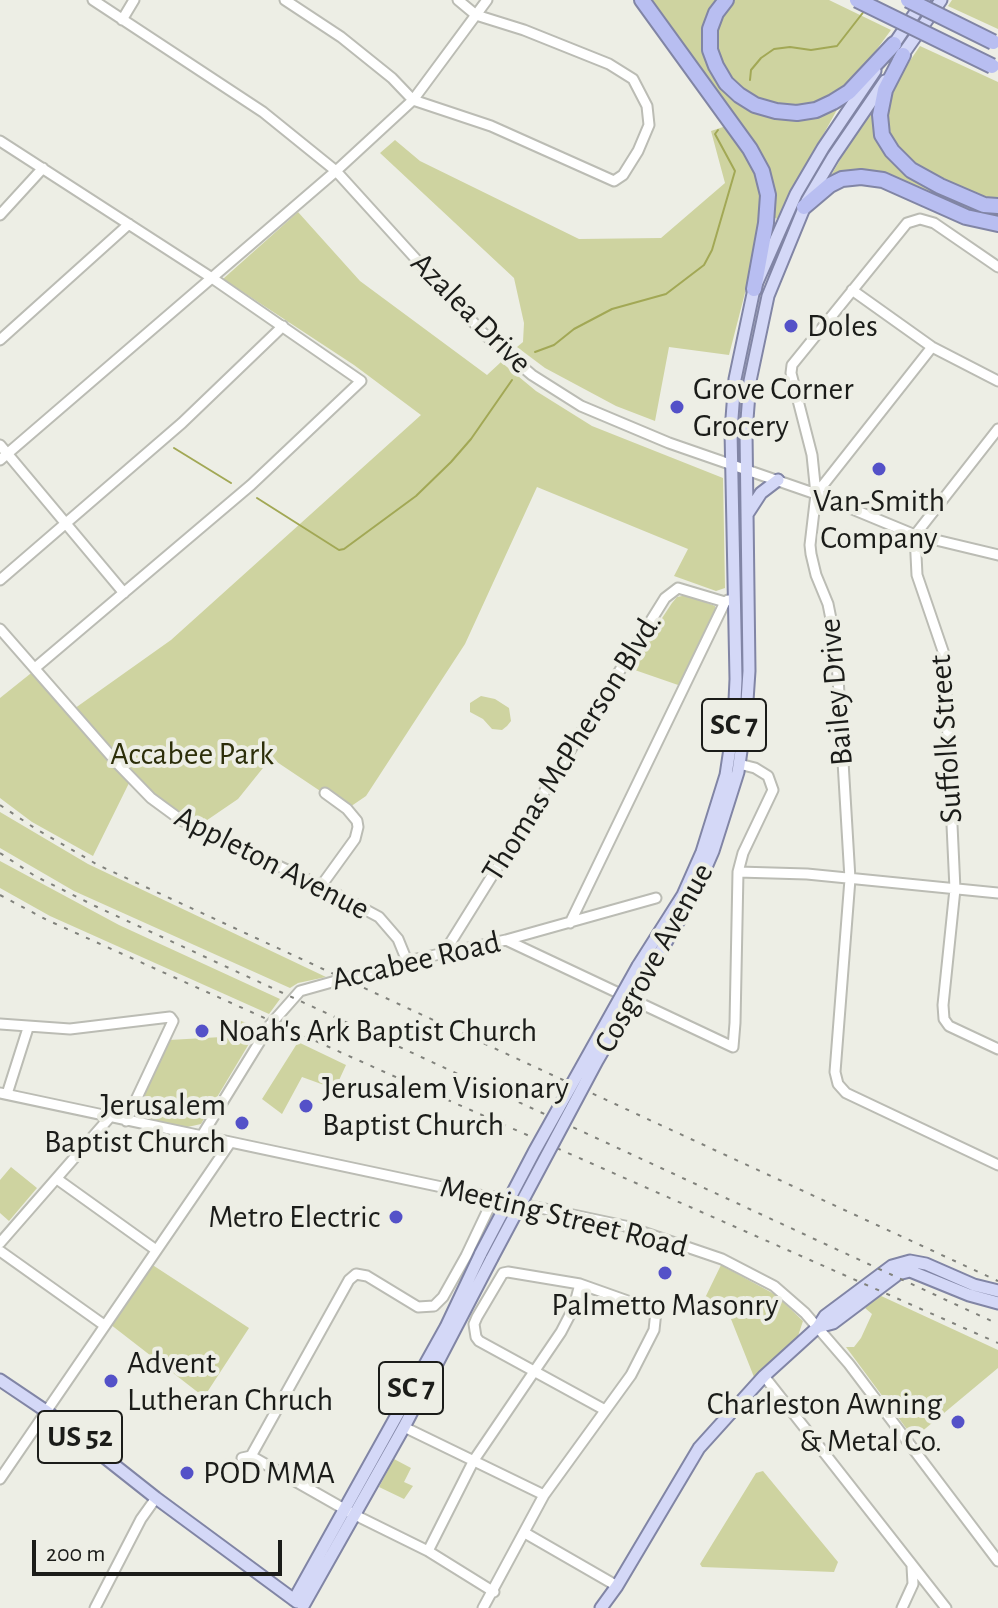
<!DOCTYPE html>
<html>
<head>
<meta charset="utf-8">
<style>
	body { margin:0 }
	#map { position:relative; width:998px; height:1608px; overflow:hidden; background:#edeee5; font-family:"Alegreya Sans",sans-serif }
	canvas { display:block }
	.scale { position:absolute; left:32px; top:1540px; width:250px; height:36px; box-sizing:border-box; border:4px solid #1b1c19; border-top:0; padding-left:10px; font-size:24px; line-height:28px; white-space:nowrap; color:#1b1c19; -webkit-text-stroke:6px #edeee5; paint-order:stroke }
</style>
</head>
<body>
<div id="map">
<canvas width="998" height="1608"></canvas>
<div class="scale">200 m</div>
</div>
<script>
const c = document.querySelector('canvas').getContext('2d');
c.lineJoin = 'round';
function fillPath(path, color) {
  c.fillStyle = color;
  c.fill(path, 'evenodd');
}
function poly(rows) {
  const path = new Path2D();
  for (const r of rows) {
    path.moveTo(r[0], r[1]);
    for (let i = 2; i < r.length; i += 2) path.lineTo(r[i], r[i + 1]);
  }
  return path;
}
function stroke(path, color, width, dash) {
  c.strokeStyle = color;
  c.lineWidth = width;
  c.lineCap = dash ? 'butt' : 'round';
  c.setLineDash(dash || []);
  c.stroke(path);
}
function write(font, color, halo, rows, align = 'center') {
  c.font = font + ' "Alegreya Sans",sans-serif';
  c.lineWidth = 8;
  c.setLineDash([]);
  c.textBaseline = 'middle';
  c.strokeStyle = halo;
  c.fillStyle = color;
  for (const [text, x, y, turn = 0] of rows) {
    c.save();
    c.translate(x, y);
    c.rotate((+turn || 0) * Math.PI / 180);
    c.textAlign = isNaN(turn) ? turn : align;
    if (halo) c.strokeText(text, 0, 0);
    c.fillText(text, 0, 0);
    c.restore();
  }
}
fillPath(poly([
	[650,0,720,0,706,54,714,78,731,97,749,108,839,106,777,219,774,217,774,189,769,170,759,151],
	[733,0,829,0,891,30,855,79,833,97,805,106,780,106,749,95,733,83,722,67,717,47,717,29,722,15],
	[952,0,998,0,998,29,948,6],
	[920,46,998,82,998,198,987,197,948,186,905,156,893,142,885,108,888,93],
	[873,109,915,178,998,209,998,219,977,215,877,172,859,170,829,179,851,141],
	[726,126,754,164,762,187,763,223,729,355,669,347,655,421,616,406,545,368,517,347,523,342,524,323,514,278,380,153,395,140,420,161,579,239,661,238,725,183,711,131],
	[298,212,360,281,487,375,501,362,536,391,592,426,723,478,725,588,716,591,674,576,688,549,537,487,465,644,366,796,347,809,271,758,238,799,197,827,131,779,93,856,32,822,0,798,0,698,35,670,71,711,171,640,421,415,354,365,223,279],
	[687,595,715,606,715,613,681,686,629,668,672,603,677,597],
	[481,696,495,699,509,708,511,721,507,726,502,730,492,729,483,719,470,712,470,703],
	[0,812,88,864,326,977,298,983,290,988,74,891,0,848],
	[0,861,119,925,280,999,269,1014,50,916,0,888],
	[232,1018,259,1027,201,1124,183,1128,138,1116,136,1112,169,1040,222,1037],
	[298,1042,346,1065,335,1089,302,1077,282,1114,262,1099],
	[11,1167,37,1188,9,1221,0,1213,0,1180],
	[148,1262,249,1328,204,1397,106,1321],
	[721,1265,776,1295,803,1321,798,1336,754,1377,727,1309,704,1300],
	[879,1295,998,1350,998,1368,920,1433,909,1432,846,1347,854,1347,861,1338,872,1314,865,1308],
	[394,1459,411,1468,404,1482,413,1486,404,1499,379,1487],
	[763,1471,838,1562,834,1572,702,1567,700,1564,756,1473]
]), '#ced3a0');
stroke(poly([
	[750,80,751,70,761,58,774,49,790,47,811,50,837,46,865,10],
	[535,352,554,345,574,329,612,309,666,294,704,265,712,250,735,171,715,134,718,130],
	[174,448,231,483],
	[257,498,339,550,344,549,416,496,451,462,471,439,512,380]
]), '#a2a855', 2);
const minor = poly([
	[93,0,263,112,336,171,483,333,532,375,581,406,669,443,816,494,915,535,998,555],
	[285,0,341,37,392,78,413,100,491,126,614,181,623,175,638,151,649,125,647,106,633,79,609,64,524,30,476,15,458,0],
	[122,20,134,0],
	[0,141,212,278,361,381,251,485,35,668],
	[0,215,43,168],
	[998,267,934,223,920,219,907,223,792,365,791,373,812,455,816,494,810,545,811,554,816,575,828,604,836,644,850,879,835,1072,838,1084,846,1093,998,1165],
	[852,290,932,347,998,381],
	[0,340,129,224],
	[998,429,915,535,917,575,944,654,955,889,943,1005,944,1019,949,1026,998,1049],
	[0,445,124,593],
	[0,460,336,171,413,100,487,0],
	[816,494,932,347],
	[0,580,182,423,283,326],
	[0,629,119,765,151,798,181,820,321,886,379,917,398,939,407,961],
	[738,872,807,874,998,893],
	[321,886,355,839,358,827,357,821,347,809,325,793],
	[570,923,725,602,728,600],
	[506,940,733,1047,735,1023,738,872,743,853,773,790,768,776,755,768,739,764],
	[444,953,665,598,678,588,725,602],
	[0,1024,70,1029,170,1017,173,1021,126,1121],
	[0,1093,625,1226,722,1259,774,1286,805,1313,849,1364,998,1561],
	[7,1094,28,1028],
	[201,1137,270,1025,300,991,407,961,506,940,656,898],
	[57,1179,156,1250],
	[0,1243,110,1117],
	[0,1251,104,1325],
	[764,1376,946,1608],
	[404,1427,544,1495],
	[251,1456,349,1280,356,1274,367,1276,418,1307,434,1306,443,1297,466,1256,494,1197],
	[242,1458,251,1456,353,1514,428,1551,494,1592],
	[0,1479,230,1143],
	[525,1533,617,1586],
	[428,1551,474,1460,561,1332,574,1307,580,1284],
	[95,1608,141,1519,156,1498],
	[483,1608,544,1495,631,1375,654,1330,656,1311,580,1284,508,1272,503,1273,477,1317,474,1324,476,1337,479,1341,605,1410],
	[902,1608,913,1584,912,1566]
]);
const major = poly([
	[890,50,924,0],
	[899,60,941,0],
	[748,513,761,493,778,480],
	[638,966,683,895,702,852,726,775,734,722,736,679,731,431,735,379,754,289,796,194,823,148,875,71],
	[649,971,693,897,713,851,738,772,746,716,749,671,746,432,750,381,768,296,807,201,833,157,885,81],
	[818,1327,833,1323,898,1274,910,1271,969,1295,998,1303],
	[0,1380,46,1411,156,1498,297,1602],
	[294,1600,446,1327,481,1253],
	[303,1606,404,1427,492,1258],
	[601,1608,617,1586,699,1448,764,1376,818,1327,825,1316,892,1266,910,1261,926,1264,974,1285,998,1291]
]);
const highway = poly([
	[642,0,750,149,762,171,768,195,766,223,754,289],
	[726,0,716,13,710,29,710,50,716,66,726,83,739,95,755,105,776,111,797,113,816,110,833,102,849,92,894,44],
	[903,55,885,90,880,115,882,135,892,151,911,170,940,186,984,205,998,206],
	[804,207,830,185,842,179,861,177,883,180,966,217,998,224]
]);
stroke(minor, '#bbbcb4', 13);
stroke(major, '#8185a5', 15);
stroke(highway, '#8185a5', 18);
stroke(minor, '#fff', 9);
stroke(major, '#d4d8f7', 11);
stroke(highway, '#b8bef1', 14);
stroke(poly([
	[0,805,36,829,98,865,998,1281],
	[0,853,35,876,95,906,998,1324],
	[0,895,47,920,380,1070,998,1343]
]), '#81827c', 2, [4, 8]);
const majorBridge = poly([
	[481,1253,534,1152,638,966],
	[492,1258,597,1061,649,971]
]);
const highwayBridge = poly([
	[857,0,992,66],
	[908,0,993,42]
]);
stroke(majorBridge, '#8185a5', 15, []);
stroke(highwayBridge, '#8185a5', 18, []);
stroke(majorBridge, '#d4d8f7', 11);
stroke(highwayBridge, '#b8bef1', 14);
for (const [x, y, r, color] of [
	[791,326,8,"#5451c8"],
	[677,407,8,"#5451c8"],
	[879,469,8,"#5451c8"],
	[202,1031,8,"#5451c8"],
	[306,1106,8,"#5451c8"],
	[242,1123,8,"#5451c8"],
	[396,1217,8,"#5451c8"],
	[665,1273,8,"#5451c8"],
	[111,1381,8,"#5451c8"],
	[958,1422,8,"#5451c8"],
	[187,1473,8,"#5451c8"]
]) {
  const dot = new Path2D();
  dot.arc(x, y, r, 0, 2 * Math.PI);
  c.fillStyle = color;
  c.fill(dot);
  stroke(dot, '#edeee5', 3);
}
for (const [x, y, w] of [
	[734,725,64],
	[411,1388,64],
	[80,1437,84]
]) {
  const box = new Path2D();
  box.roundRect(x - w / 2, y - 26, w, 52, 6);
  c.fillStyle = '#edeee5';
  c.fill(box);
  stroke(box, '#1b1c19', 2);
}
write('bold 30px', '#1b1c19', null, [
	["SC 7",734,725],
	["SC 7",411,1388],
	["US 52",80,1437]
]);
write('32px', '#1b1c19', '#edeee5', [
	["Azalea Drive",471,313,45],
	["Bailey Drive",836,692,-95],
	["Suffolk Street",946,739,-94],
	["Thomas McPherson Blvd.",572,747,-58],
	["Appleton Avenue",272,863,27],
	["Cosgrove Avenue",654,958,-61],
	["Accabee Road",416,961,-13],
	["Meeting Street Road",564,1217,14]
]);
write('32px', '#1b1c19', '#edeee5', [
	["Doles",807,326],
	["Grove Corner",693,389],
	["Grocery",693,426],
	["Van-Smith",879,501,"center"],
	["Company",879,538,"center"],
	["Noah's Ark Baptist Church",218,1031],
	["Jerusalem Visionary",322,1088],
	["Baptist Church",322,1125],
	["Jerusalem",226,1105,"right"],
	["Baptist Church",226,1142,"right"],
	["Metro Electric",380,1217,"right"],
	["Palmetto Masonry",665,1305,"center"],
	["Advent",127,1363],
	["Lutheran Chruch",127,1400],
	["Charleston Awning",942,1404,"right"],
	["& Metal Co.",942,1441,"right"],
	["POD MMA",203,1473]
], 'left');
write('32px', '#2c2e09', '#edeee5', [
	["Accabee Park",192,754]
]);
</script>
</body>
</html>
